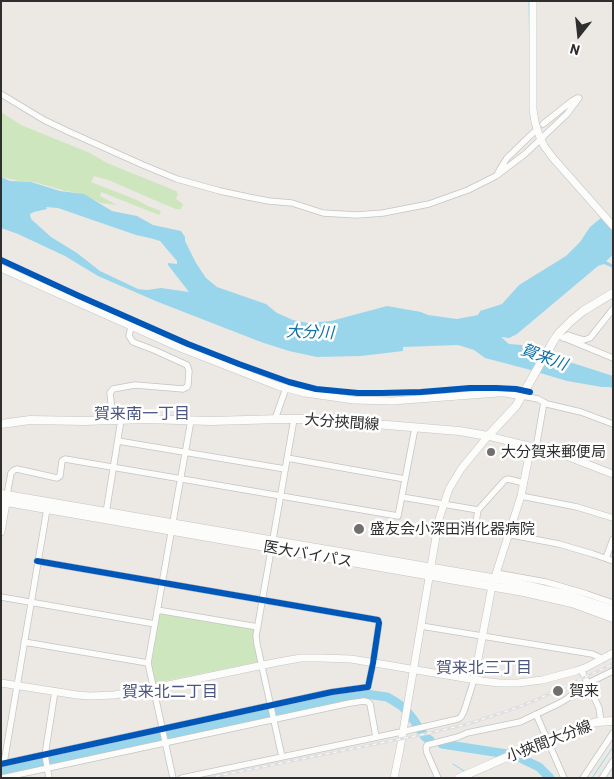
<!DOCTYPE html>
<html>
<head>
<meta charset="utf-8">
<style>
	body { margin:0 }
	#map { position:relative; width:614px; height:779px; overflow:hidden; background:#ece8e4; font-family:Barlow,sans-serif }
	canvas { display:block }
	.frame { position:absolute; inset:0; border:2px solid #2e2e2e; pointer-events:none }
	.north { position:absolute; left:554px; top:10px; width:50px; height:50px; -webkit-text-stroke:4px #fff; paint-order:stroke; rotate:196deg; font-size:14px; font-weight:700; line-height:20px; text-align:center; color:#2e2e2e }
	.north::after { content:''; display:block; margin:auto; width:18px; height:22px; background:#2e2e2e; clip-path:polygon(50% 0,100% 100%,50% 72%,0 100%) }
</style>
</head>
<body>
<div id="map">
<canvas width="614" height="779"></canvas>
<div class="frame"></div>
<div class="north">N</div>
</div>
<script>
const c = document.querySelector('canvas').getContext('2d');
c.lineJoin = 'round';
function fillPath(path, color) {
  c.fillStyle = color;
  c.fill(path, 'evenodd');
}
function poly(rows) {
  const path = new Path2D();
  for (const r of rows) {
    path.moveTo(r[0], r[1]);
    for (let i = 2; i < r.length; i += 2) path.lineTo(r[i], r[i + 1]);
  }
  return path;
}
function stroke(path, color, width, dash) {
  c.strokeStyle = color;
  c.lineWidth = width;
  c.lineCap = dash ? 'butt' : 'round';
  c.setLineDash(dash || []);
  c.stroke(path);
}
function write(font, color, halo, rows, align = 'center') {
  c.font = font + ' Barlow,"Noto Sans JP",sans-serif';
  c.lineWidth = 5;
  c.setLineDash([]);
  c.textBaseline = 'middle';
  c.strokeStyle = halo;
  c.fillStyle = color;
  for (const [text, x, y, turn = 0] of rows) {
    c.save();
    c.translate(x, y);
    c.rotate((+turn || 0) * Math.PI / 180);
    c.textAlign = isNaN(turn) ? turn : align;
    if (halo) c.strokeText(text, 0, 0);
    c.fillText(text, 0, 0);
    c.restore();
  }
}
fillPath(poly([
	[1,112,21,125,90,153,107,163,176,191,178,194,176,199,183,204,181,209,176,209,161,203,111,181,94,176,91,182,137,200,148,206,161,211,159,215,101,192,100,196,117,205,101,203,79,193,66,191,34,182,19,181,1,177],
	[160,612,254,629,253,639,258,662,155,683,151,662]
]), '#cee6be');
fillPath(poly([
	[1,177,10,181,31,182,60,191,84,194,112,211,137,216,153,225,181,231,185,237,185,241,196,263,206,278,217,287,266,304,277,313,293,320,308,323,331,321,387,306,421,312,428,315,457,319,478,315,480,311,502,304,519,285,566,256,580,242,590,227,601,218,613,231,613,255,606,261,613,265,613,268,604,264,598,266,517,334,509,338,501,337,509,344,522,345,543,350,557,358,613,376,613,388,609,387,602,387,567,381,527,369,485,358,474,350,458,345,403,347,403,351,361,356,317,357,289,351,261,342,158,302,98,276,65,256,18,234,1,228],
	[46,207,58,208,136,235,150,238,160,241,177,261,177,264,168,263,168,265,189,292,161,288,147,290,138,289,100,271,77,253,51,237,31,219,30,214,34,212,47,209]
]), '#99d6ec');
stroke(poly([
	[529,1,530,63],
	[453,764,464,771],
	[592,778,613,747]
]), '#99d6ec', 1);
stroke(poly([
	[442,744,507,754],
	[516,756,539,767,550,778],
	[1,771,359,694,366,694,387,697,394,701,403,707,413,719,425,737,430,740]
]), '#99d6ec', 9);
const minor = poly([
	[1,94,44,120,67,131,143,165,177,179,220,191,248,197,269,201,292,203,323,213,357,215,383,213,429,204,468,190,496,176,525,154,567,114,579,98,577,98,572,101,543,124],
	[497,175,500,169,507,158,534,132],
	[562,337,613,358],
	[563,338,568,335,580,339,584,340,590,338,613,309],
	[522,396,538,399,547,404,581,412,613,424],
	[275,419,286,388],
	[113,420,110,393,113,389,135,385,183,389,187,387,188,385,189,371,187,365,154,350,133,342,129,336,131,327],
	[118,441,285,469],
	[536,448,544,402],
	[287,458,405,479],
	[524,483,508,479,505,480,478,510,475,528,559,544,593,554,613,561],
	[7,495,11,473,14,470,17,469,57,478,60,476,62,461,65,459,398,516,415,428],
	[521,496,577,507,613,518],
	[402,497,478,510],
	[106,513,121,420],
	[606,558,613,539],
	[496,573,546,582,587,594,613,603],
	[1,597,155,624],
	[157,610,258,627],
	[421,626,592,654,603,659],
	[24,642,148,663],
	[581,669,599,708,601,722],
	[536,714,564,778],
	[282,757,257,644,256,636,294,419],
	[4,763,47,509],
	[1,764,332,692,368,687,373,663,379,623,378,620,37,561],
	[2,778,350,703,364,701,368,702,370,704,376,737],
	[49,778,45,755,55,691],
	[173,778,148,663,191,420],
	[182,778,406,731,458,719,461,717,464,711,474,680],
	[438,778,427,753,426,748,427,745,458,737,467,733,520,722,560,703,568,698,580,687,613,671],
	[583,778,613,733],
	[602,778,613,761]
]);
const tertiary = poly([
	[533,1,533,109,535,122,539,135,544,146,553,158,613,226],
	[1,268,178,347,278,386,305,393,354,400,392,401,498,393,505,393,522,396],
	[1,532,7,497],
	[474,680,492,586,521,496,531,446],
	[1,683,77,695,90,696,114,695,154,688,278,662,301,658,320,658,351,659,482,681,499,683,518,683,542,680,576,671,587,667,613,653],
	[394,778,400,749,439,519,449,489,461,469,488,436,561,454,613,474]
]);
const secondary = poly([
	[1,424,30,420,84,421,146,419,211,421,281,419,315,419,459,431,488,436,516,406,554,340,559,333,571,321,583,311,613,293],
	[1,494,503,580,568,595,613,610],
	[1,501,524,592,572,603,613,618],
	[459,778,571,729,597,722,613,721]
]);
stroke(minor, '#c5c4c5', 7);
stroke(tertiary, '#c5c4c5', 8);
stroke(secondary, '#c5c4c5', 9);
stroke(minor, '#fcfcfb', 5.5);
stroke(tertiary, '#fcfcfb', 7);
stroke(secondary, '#fcfcfb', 8);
const rail = poly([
	[208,778,425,734,468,724,513,709,536,700,613,664]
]);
stroke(rail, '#dfdfe1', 3);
stroke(rail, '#fff', 1, [4]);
stroke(poly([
	[1,260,79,296,188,344,239,364,289,382,316,389,358,393,382,393,421,392,470,388,496,388,516,389,530,392],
	[1,764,332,692,368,687,373,663,379,623,378,620,37,561]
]), '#0057b8', 6);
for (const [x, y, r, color] of [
	[491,452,5,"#706f6e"],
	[359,529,6,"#706f6e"],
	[558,691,6,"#706f6e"]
]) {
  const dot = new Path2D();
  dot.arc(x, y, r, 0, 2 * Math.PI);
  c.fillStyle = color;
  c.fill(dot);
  stroke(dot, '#fff', 2);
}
write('15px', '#2e2e2e', '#fff', [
	["大分挾間線",342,422,4],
	["医大バイパス",308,554,10],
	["小挾間大分線",549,741,-21]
]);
write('15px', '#2e2e2e', '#fff', [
	["大分賀来郵便局",501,452],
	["盛友会小深田消化器病院",370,529],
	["賀来",569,691]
], 'left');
write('italic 16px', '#0d6fa3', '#fff', [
	["大分川",310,332,2],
	["賀来川",544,357,20]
]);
write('16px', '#4d5680', '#fff', [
	["賀来南一丁目",142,414],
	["賀来北三丁目",484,668],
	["賀来北二丁目",170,692]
]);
</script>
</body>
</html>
